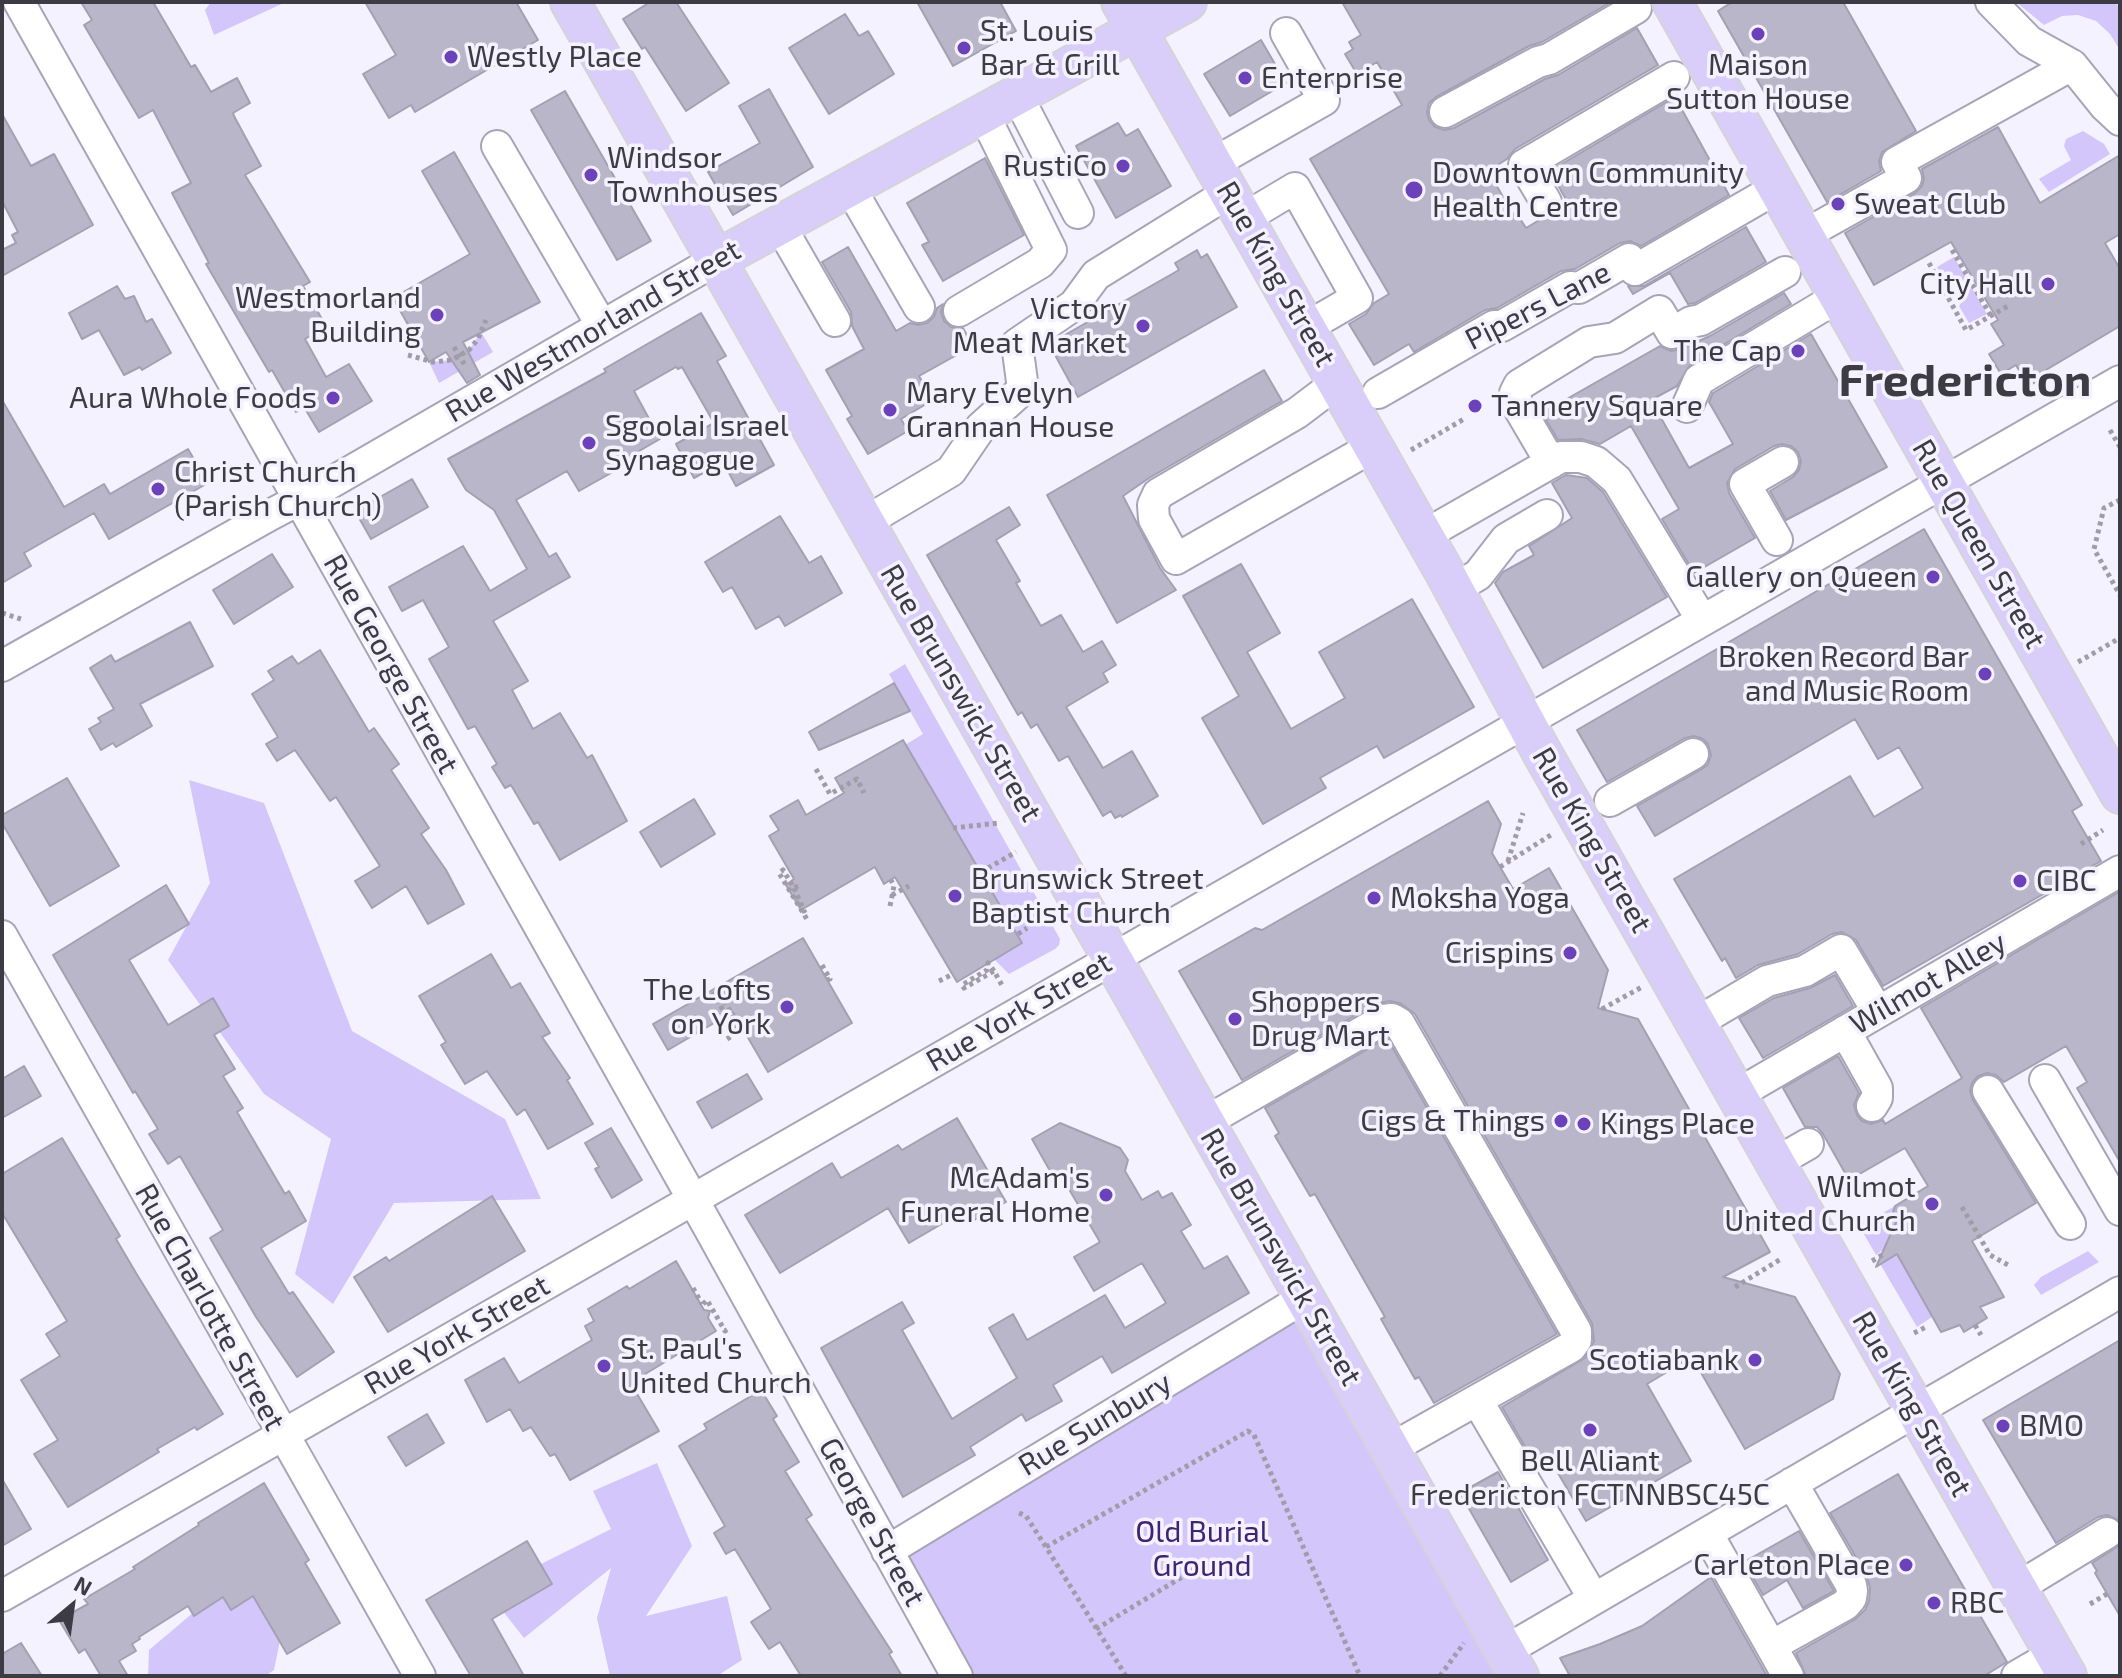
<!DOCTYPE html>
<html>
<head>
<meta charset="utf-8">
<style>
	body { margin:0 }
	#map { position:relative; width:2122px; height:1678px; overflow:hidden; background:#f5f2ff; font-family:"Exo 2",sans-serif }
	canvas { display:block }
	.frame { position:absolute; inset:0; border:4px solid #3d3c44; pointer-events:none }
	.north { position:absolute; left:32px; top:1566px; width:80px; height:80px; -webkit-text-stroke:6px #f5f2ff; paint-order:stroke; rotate:29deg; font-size:22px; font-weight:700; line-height:32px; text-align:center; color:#3d3c44 }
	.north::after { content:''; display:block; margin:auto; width:28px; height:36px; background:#3d3c44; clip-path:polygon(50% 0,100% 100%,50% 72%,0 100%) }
</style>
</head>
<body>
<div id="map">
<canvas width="2122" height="1678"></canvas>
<div class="frame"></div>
<div class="north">N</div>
</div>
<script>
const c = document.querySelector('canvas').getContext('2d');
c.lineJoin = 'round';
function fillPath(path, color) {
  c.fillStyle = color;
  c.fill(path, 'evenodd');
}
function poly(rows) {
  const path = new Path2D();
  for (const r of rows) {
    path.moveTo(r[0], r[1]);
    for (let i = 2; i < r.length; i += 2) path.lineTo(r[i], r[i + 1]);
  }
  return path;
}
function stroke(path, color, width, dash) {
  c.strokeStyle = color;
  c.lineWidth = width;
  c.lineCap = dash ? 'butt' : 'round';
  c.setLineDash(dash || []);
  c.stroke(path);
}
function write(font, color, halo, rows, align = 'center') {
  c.font = font + ' "Exo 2",sans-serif';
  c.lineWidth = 7;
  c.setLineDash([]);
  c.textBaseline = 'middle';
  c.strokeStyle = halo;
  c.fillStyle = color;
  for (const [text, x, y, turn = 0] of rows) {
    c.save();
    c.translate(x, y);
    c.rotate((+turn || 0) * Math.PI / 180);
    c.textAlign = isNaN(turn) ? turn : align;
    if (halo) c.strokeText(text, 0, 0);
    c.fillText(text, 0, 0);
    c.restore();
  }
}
fillPath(poly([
	[211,2,286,2,214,35,205,10],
	[2016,2,2103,2,2120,5,2120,59,2118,47,2110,34,2096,21,2078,15,2062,16,2044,25],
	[2083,131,2104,144,2110,154,2049,192,2039,179,2071,160,2064,146,2066,139],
	[1954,257,1987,314,1969,323,1959,306,1966,295,1965,289,1955,282,1946,284,1937,267],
	[481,332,493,352,439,383,429,362,452,360,469,350],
	[905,664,1060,939,1059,945,1055,949,1009,974,994,959,1022,943,905,745,923,734,889,674],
	[189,780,264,803,352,1031,505,1119,541,1199,394,1203,333,1304,295,1274,331,1139,264,1094,168,960,210,883],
	[1895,1206,1892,1216,1902,1232,1889,1238,1887,1241,1891,1244,1876,1255,1858,1224,1867,1222],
	[2088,1251,2099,1262,2041,1295,2034,1285,2041,1277],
	[1897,1254,1932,1317,1917,1327,1879,1262],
	[1304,1298,1519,1676,957,1676,887,1551],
	[657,1463,692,1546,646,1616,727,1596,742,1660,717,1676,610,1676,597,1618,611,1568,524,1638,487,1591,611,1529,593,1491],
	[252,1563,291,1587,274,1670,265,1676,148,1676,149,1650]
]), '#d2c6fb');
const building = poly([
	[81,2,153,2,191,67,195,65,211,92,237,78,250,103,233,113,234,116,261,166,245,175,310,282,303,286,326,326,305,339,326,377,349,364,372,401,319,432,304,407,296,412,272,370,269,372,206,264,209,263,172,193,191,183,153,110,139,118,84,25,92,20,81,2],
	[365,2,516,2,538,40,415,112,411,105,389,118,363,74,396,55,365,2],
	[650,2,676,2,729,83,686,111,645,47,642,49,623,19,650,2],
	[917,2,1000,2,1016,31,953,66,917,2],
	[1342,2,1611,2,1542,42,1529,46,1436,97,1429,103,1427,112,1429,120,1435,127,1444,130,1454,128,1545,79,1558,75,1637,28,1658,65,1515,149,1507,159,1488,171,1516,219,1519,217,1526,228,1541,219,1556,217,1568,203,1550,171,1675,97,1729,195,1641,246,1630,241,1620,243,1575,269,1561,271,1497,308,1485,310,1414,352,1409,344,1374,365,1349,324,1366,314,1374,303,1389,294,1310,159,1402,105,1377,62,1357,74,1345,54,1353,49,1349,42,1361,35,1342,2],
	[1732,2,1843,2,1916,131,1882,152,1879,161,1881,171,1827,202,1718,11,1732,2],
	[845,14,859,36,868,31,894,74,829,114,789,48,845,14],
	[1261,40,1286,83,1230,116,1204,74,1261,40],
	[769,89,813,167,733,215,708,172,760,143,739,106,769,89],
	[565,91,651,241,617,260,531,110,565,91],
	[2,114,31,166,54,154,93,225,2,276,2,250,16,243,12,235,18,232,2,201,2,114],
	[1118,123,1126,136,1138,129,1171,186,1116,218,1076,146,1118,123],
	[1998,127,2040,203,2120,155,2120,234,2105,243,2120,269,2120,326,2046,370,2048,375,2028,386,2016,365,2001,374,1989,354,2004,345,1991,324,1998,320,1951,242,1874,285,1845,233,1915,193,1922,186,1924,179,1922,169,1998,127],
	[454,152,540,302,463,342,480,375,467,383,446,352,429,362,393,298,470,254,422,171,454,152],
	[985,158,1024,235,943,281,922,245,929,242,907,203,985,158],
	[1746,227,1766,262,1695,303,1688,304,1670,273,1633,294,1628,286,1644,286,1746,227],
	[848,247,896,331,910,323,918,325,927,323,934,317,937,308,943,304,941,312,944,321,951,327,963,328,973,346,919,376,933,400,901,419,908,431,868,454,847,419,852,416,826,370,864,349,852,326,851,312,822,262,848,247],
	[1197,250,1201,258,1207,254,1237,307,1078,397,1049,344,1179,270,1175,263,1197,250],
	[117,286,125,299,134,296,146,322,152,319,171,353,142,370,140,367,124,375,99,330,82,339,69,313,117,286],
	[1784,293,1791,304,1690,365,1677,386,1651,400,1689,468,1733,444,1709,402,1713,393,1811,334,1887,467,1786,520,1770,491,1793,477,1799,470,1801,461,1798,452,1791,446,1782,444,1774,446,1735,469,1727,483,1729,493,1755,538,1694,573,1662,519,1679,509,1631,426,1600,444,1581,439,1558,440,1542,413,1660,346,1671,351,1681,349,1710,336,1784,293],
	[701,313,726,356,717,361,774,465,736,486,723,462,694,478,676,444,714,423,682,367,678,369,676,367,634,391,660,439,634,454,636,459,579,491,567,471,516,500,549,557,556,553,570,577,493,621,528,681,512,690,533,729,560,713,587,758,592,755,627,821,560,860,538,822,534,824,511,785,505,788,492,767,497,764,475,726,468,729,429,659,449,647,423,600,402,611,389,587,463,546,490,591,527,569,494,510,466,490,448,459,606,372,604,369,701,313],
	[1264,370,1282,401,1149,478,1123,496,1160,568,1176,590,1117,623,1047,495,1264,370],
	[2,400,64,507,104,484,110,494,188,449,208,483,109,539,94,513,24,553,31,566,2,583,2,400],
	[1566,475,1587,478,1603,492,1667,597,1543,668,1495,583,1503,572,1534,555,1529,546,1572,518,1552,483,1566,475],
	[412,479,428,507,371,539,355,511,412,479],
	[1009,507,1020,525,996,540,1020,581,1016,583,1041,626,1061,615,1083,652,1102,641,1116,665,1103,673,1108,682,1066,707,1103,768,1132,751,1158,796,1122,817,1121,815,1115,818,1111,811,1103,816,1068,756,1059,761,1037,724,1031,728,1022,712,1018,715,927,555,1009,507],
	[780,516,809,563,821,556,842,593,785,626,779,616,756,629,732,587,723,592,705,562,780,516],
	[1924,529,2082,805,2072,811,2101,861,1883,986,1856,940,1842,932,1832,934,1798,954,1758,965,1736,978,1725,958,1722,961,1674,879,1850,776,1874,817,1923,788,1899,747,1878,759,1855,719,1655,836,1637,806,1702,769,1708,764,1711,755,1708,744,1703,739,1694,736,1685,738,1607,782,1577,730,1924,529],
	[272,554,293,587,234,624,213,590,272,554],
	[1241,564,1280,633,1247,652,1291,729,1345,698,1319,652,1412,599,1474,707,1384,758,1377,746,1320,778,1326,788,1263,824,1202,718,1239,696,1183,596,1241,564],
	[190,622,213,666,140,704,152,726,116,747,113,743,101,750,89,729,101,722,98,718,114,709,90,668,111,655,115,662,190,622],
	[320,650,369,732,374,728,399,764,391,770,429,828,421,834,446,870,464,904,428,924,406,886,372,908,355,881,380,866,336,797,330,801,295,750,277,761,266,744,278,737,252,694,274,680,268,671,292,656,298,664,320,650],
	[894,683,910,711,819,750,809,732,894,683],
	[903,740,1022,943,957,982,895,877,884,884,875,867,801,910,786,885,794,879,769,836,779,830,770,816,798,800,806,815,844,793,835,778,903,740],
	[67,778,119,866,50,906,2,823,2,815,67,778],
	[694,799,715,834,661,867,640,832,694,799],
	[1488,801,1501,824,1492,853,1513,889,1549,868,1608,970,1598,1008,1638,1019,1770,1252,1723,1277,1795,1297,1840,1374,1833,1399,1745,1449,1692,1357,1647,1384,1691,1461,1586,1521,1548,1456,1535,1464,1502,1407,1585,1358,1594,1341,1592,1323,1415,1014,1400,1003,1390,1001,1375,1004,1242,1080,1179,971,1255,928,1262,930,1488,801],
	[166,885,189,924,129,960,168,1025,213,998,229,1026,214,1035,235,1069,223,1076,243,1108,237,1112,285,1194,289,1191,306,1221,261,1248,289,1294,293,1292,334,1352,297,1377,256,1317,210,1238,223,1230,180,1156,168,1164,149,1134,158,1129,135,1091,133,1093,53,955,166,885],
	[2119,892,2120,1162,2077,1088,2087,1082,2066,1046,2004,1082,1996,1075,1987,1073,1978,1076,1972,1083,1970,1091,1973,1100,2036,1203,1972,1241,2004,1297,1980,1307,1987,1318,1964,1332,1960,1325,1941,1332,1897,1254,1876,1267,1896,1222,1892,1216,1895,1206,1928,1186,1905,1148,1849,1180,1823,1134,1817,1127,1805,1127,1783,1088,1838,1056,1859,1093,1854,1105,1857,1115,1862,1121,1871,1124,1883,1120,1885,1124,1962,1078,1921,1008,2119,892],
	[803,938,852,1023,768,1072,733,1012,668,1050,653,1024,803,938],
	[491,954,511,988,520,983,550,1033,542,1037,570,1078,567,1080,593,1124,548,1149,525,1109,517,1115,487,1071,465,1084,441,1045,446,1042,419,996,491,954],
	[1835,975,1853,1006,1763,1058,1739,1018,1774,998,1810,988,1835,975],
	[1387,1038,1557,1334,1434,1403,1419,1377,1415,1379,1381,1319,1385,1317,1315,1194,1310,1196,1275,1136,1279,1133,1265,1108,1387,1038],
	[24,1066,41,1096,2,1118,2,1079,24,1066],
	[747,1074,762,1099,712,1128,697,1102,747,1074],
	[957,1118,1006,1202,969,1223,962,1212,909,1243,888,1208,780,1273,745,1215,832,1163,841,1178,898,1145,902,1150,957,1118],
	[1060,1123,1120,1148,1128,1160,1125,1171,1142,1200,1158,1191,1162,1198,1172,1193,1191,1225,1181,1231,1204,1269,1227,1256,1249,1293,1112,1373,1102,1356,1053,1385,1062,1401,1026,1421,1022,1414,970,1447,975,1455,903,1497,821,1348,902,1302,914,1323,902,1330,952,1419,1017,1378,989,1328,1013,1314,1027,1340,1105,1295,1125,1328,1166,1303,1142,1263,1094,1291,1074,1257,1100,1242,1063,1179,1054,1178,1032,1139,1060,1123],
	[611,1128,642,1180,612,1198,595,1169,599,1167,585,1143,611,1128],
	[62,1138,120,1236,116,1239,136,1273,223,1414,197,1430,195,1427,157,1449,159,1452,68,1507,34,1454,58,1440,21,1380,60,1356,46,1334,67,1321,2,1213,2,1174,62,1138],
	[492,1196,525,1251,388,1332,354,1277,386,1257,389,1261,492,1196],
	[676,1261,704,1310,710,1311,708,1318,716,1331,637,1379,640,1383,633,1387,659,1431,570,1480,555,1454,550,1456,531,1427,523,1431,510,1409,487,1422,465,1380,504,1358,519,1383,592,1340,585,1326,594,1321,588,1309,627,1286,629,1289,676,1261],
	[2120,1340,2120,1521,2107,1515,2098,1517,2056,1543,1983,1420,2120,1340],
	[761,1390,777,1416,773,1419,799,1462,785,1471,812,1515,806,1519,892,1652,889,1654,902,1676,801,1676,780,1642,769,1649,751,1622,771,1609,735,1549,726,1554,714,1533,725,1526,679,1446,707,1429,704,1424,761,1390],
	[427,1414,444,1443,406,1466,388,1437,427,1414],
	[1498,1472,1548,1560,1511,1582,1460,1493,1498,1472],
	[1898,1474,2007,1662,1984,1676,1806,1676,1796,1653,1854,1620,1865,1610,1869,1601,1870,1588,1867,1576,1830,1513,1898,1474],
	[2,1479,31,1529,2,1546,2,1479],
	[264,1483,309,1560,305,1563,340,1623,287,1654,253,1596,231,1610,223,1597,194,1616,188,1606,139,1637,140,1639,132,1644,136,1651,119,1661,128,1676,101,1676,85,1649,79,1653,59,1620,88,1604,84,1599,135,1569,133,1567,199,1525,198,1523,264,1483],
	[1799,1531,1834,1591,1803,1608,1787,1580,1763,1595,1744,1562,1799,1531],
	[527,1541,552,1584,492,1619,524,1676,471,1676,426,1600,527,1541],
	[2120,1545,2120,1616,2095,1573,2097,1571,2092,1563,2120,1545],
	[1711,1577,1767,1676,1570,1676,1560,1658,1600,1644,1642,1626,1711,1577],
	[21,1643,42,1676,2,1676,2,1654,21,1643]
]);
fillPath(building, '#bab6ca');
stroke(building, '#a4a0b3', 2);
const minor = poly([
	[19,2,709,1228,957,1676],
	[1991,2,2029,41,2072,65,2105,106,2120,120],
	[1017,95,1078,213],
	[1445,112,1538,62,1549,59,1636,8],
	[497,146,602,326],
	[1212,164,1324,100,1286,33],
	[849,186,919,307],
	[1546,202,1524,165,1674,77],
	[1243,219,1295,188,1357,298,1307,327],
	[779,224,835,321],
	[1804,235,1906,178,1897,162,2072,65],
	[959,311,1040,263,1051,250,983,113],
	[1338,382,1297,413,1158,494,1153,505,1154,519,1176,559,1374,446],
	[1378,393,1494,326,1502,326,1570,287,1579,288,1629,259,1635,270,1777,188],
	[1687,407,1699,380,1838,297],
	[1551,463,1517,405,1515,393,1519,385,1589,342,1615,338,1659,311,1672,333,1691,322,1701,320,1785,272],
	[865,522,951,471,981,427,1023,389,1017,344,1074,305,1096,275,1228,193],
	[1423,536,1561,457,1581,457,1596,462,1617,480,1702,620],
	[1777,540,1745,484,1783,462],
	[1454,589,1478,575,1506,539,1547,515],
	[2,666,270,515,327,485,716,260],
	[1610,801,1693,754],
	[2,936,420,1676],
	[1696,1023,1767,981,1805,971,1841,950,1878,1012],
	[1845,1031,1877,1088,1877,1098,1872,1106],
	[2045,1080,2120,1210],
	[1988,1091,2070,1224],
	[1736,1095,2120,871],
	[1205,1122,1383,1020,1392,1019,1399,1023,1576,1331,1576,1340,1571,1347,1390,1449],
	[1775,1163,1808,1144],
	[1477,1400,1594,1599],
	[1707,1533,1788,1676],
	[887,1551,1304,1298],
	[2017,1588,2107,1533],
	[2,1596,2120,381],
	[1771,1646,1845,1605,1851,1598,1852,1591,1851,1585,1792,1483],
	[1505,1651,2120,1292],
	[2017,1676,2055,1654]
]);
const major = poly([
	[570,2,1519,1676],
	[1121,2,1445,573,1541,751,2067,1676],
	[1672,2,2120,794],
	[716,260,1187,2]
]);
stroke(minor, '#a8a4b7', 34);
stroke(major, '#d4d4d6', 42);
stroke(poly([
	[1952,250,1991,316],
	[1929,263,1966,330,2008,306],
	[454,347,466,367],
	[408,355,433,362,452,360,469,350,478,339,486,320],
	[1977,374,1995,364],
	[2110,430,2120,447],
	[1411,450,1464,419],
	[2120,500,2104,508,2094,549,2120,595],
	[2,613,21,619],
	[2078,662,2120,638],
	[816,769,830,794,857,779,864,793],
	[953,828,999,823],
	[2081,844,2103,830],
	[1508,861,1523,813],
	[1500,867,1554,833],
	[981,872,1016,852],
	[798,886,794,888,783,870,779,873,808,921],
	[794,888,805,913],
	[892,895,909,886],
	[890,906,894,886,891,880],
	[1018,934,1027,928],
	[822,965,830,979,827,980],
	[994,971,988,963,987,970,962,985,964,988,994,971,1003,987],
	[939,981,953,974],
	[1602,1009,1642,987],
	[735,1030,712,992,717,989,741,1030],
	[727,1039,740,1031],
	[1962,1207,1990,1255,2008,1265],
	[1872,1261,1884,1254],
	[1735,1287,1781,1259],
	[693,1288,702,1304],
	[703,1304,707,1300,725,1331,730,1328],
	[1975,1325,1981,1335],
	[1914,1333,1926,1327],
	[1019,1513,1026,1516,1046,1547],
	[2090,1604,2107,1594],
	[1096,1629,1207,1562],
	[1126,1676,1046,1547,1248,1431,1254,1435,1360,1676],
	[1440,1676,1464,1643]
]), '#a09da8', 5, [4, 4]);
stroke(minor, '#fff', 30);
stroke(major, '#d9cefa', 38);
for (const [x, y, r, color] of [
	[1758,34,8,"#6c42ba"],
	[964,48,8,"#6c42ba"],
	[451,57,8,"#6c42ba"],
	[1245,78,8,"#6c42ba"],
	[1123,166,8,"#6c42ba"],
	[591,175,8,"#6c42ba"],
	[1414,190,10,"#6c42ba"],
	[1838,204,8,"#6c42ba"],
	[2048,284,8,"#6c42ba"],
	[437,315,8,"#6c42ba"],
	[1143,326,8,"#6c42ba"],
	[1798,351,8,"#6c42ba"],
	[333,398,8,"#6c42ba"],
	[1475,406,8,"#6c42ba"],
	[890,410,8,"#6c42ba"],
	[589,443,8,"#6c42ba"],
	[158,489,8,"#6c42ba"],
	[1933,577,8,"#6c42ba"],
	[1985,674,8,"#6c42ba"],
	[2020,881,8,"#6c42ba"],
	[955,896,8,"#6c42ba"],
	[1374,898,8,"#6c42ba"],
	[1570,953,8,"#6c42ba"],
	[787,1007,8,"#6c42ba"],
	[1235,1019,8,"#6c42ba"],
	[1561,1121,8,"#6c42ba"],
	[1584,1124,8,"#6c42ba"],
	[1106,1195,8,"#6c42ba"],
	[1932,1204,8,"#6c42ba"],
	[1755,1360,8,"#6c42ba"],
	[604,1366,8,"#6c42ba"],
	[2003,1426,8,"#6c42ba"],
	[1590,1430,8,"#6c42ba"],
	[1906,1565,8,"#6c42ba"],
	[1934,1603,8,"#6c42ba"]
]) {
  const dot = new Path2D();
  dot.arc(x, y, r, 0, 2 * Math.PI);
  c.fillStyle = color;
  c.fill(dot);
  stroke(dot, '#f5f2ff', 3);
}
write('30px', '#3d3c44', '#f5f2ff', [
	["St. Louis",980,31],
	["Bar & Grill",980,65],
	["Westly Place",467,57],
	["Maison",1758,65,"center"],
	["Sutton House",1758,99,"center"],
	["Enterprise",1261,78],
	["Windsor",607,158],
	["Townhouses",607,192],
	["RustiCo",1107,166,"right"],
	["Downtown Community",1432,173],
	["Health Centre",1432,207],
	["Sweat Club",1854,204],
	["City Hall",2032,284,"right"],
	["Westmorland",421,298,"right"],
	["Building",421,332,"right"],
	["Victory",1127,309,"right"],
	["Meat Market",1127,343,"right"],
	["The Cap",1782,351,"right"],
	["Mary Evelyn",906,393],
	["Grannan House",906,427],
	["Aura Whole Foods",317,398,"right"],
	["Tannery Square",1491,406],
	["Sgoolai Israel",605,426],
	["Synagogue",605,460],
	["Christ Church",174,472],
	["(Parish Church)",174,506],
	["Gallery on Queen",1917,577,"right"],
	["Broken Record Bar",1969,657,"right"],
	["and Music Room",1969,691,"right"],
	["Brunswick Street",971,879],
	["Baptist Church",971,913],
	["CIBC",2036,881],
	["Moksha Yoga",1390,898],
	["Crispins",1554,953,"right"],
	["The Lofts",771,990,"right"],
	["on York",771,1024,"right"],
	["Shoppers",1251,1002],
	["Drug Mart",1251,1036],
	["Cigs & Things",1545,1121,"right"],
	["Kings Place",1600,1124],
	["McAdam's",1090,1178,"right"],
	["Funeral Home",1090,1212,"right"],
	["Wilmot",1916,1187,"right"],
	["United Church",1916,1221,"right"],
	["St. Paul's",620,1349],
	["United Church",620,1383],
	["Scotiabank",1739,1360,"right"],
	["BMO",2019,1426],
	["Bell Aliant",1590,1461,"center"],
	["Fredericton FCTNNBSC45C",1590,1495,"center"],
	["Carleton Place",1890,1565,"right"],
	["RBC",1950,1603]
], 'left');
write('30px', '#3d3c44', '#f5f2ff', [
	["Rue King Street",1276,274,60],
	["Pipers Lane",1538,306,-27],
	["Rue Westmorland Street",593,331,-30],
	["Rue Queen Street",1979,544,60],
	["Rue George Street",391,664,61],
	["Rue Brunswick Street",961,693,60],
	["Rue King Street",1592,840,60],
	["Wilmot Alley",1928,983,-30],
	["Rue York Street",1019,1012,-30],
	["Rue Brunswick Street",1281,1257,60],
	["Rue Charlotte Street",210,1307,61],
	["Rue York Street",457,1335,-30],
	["Rue King Street",1912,1404,60],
	["Rue Sunbury",1095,1424,-31],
	["George Street",872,1522,61]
]);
write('30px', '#402373', '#f5f2ff', [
	["Old Burial",1202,1532],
	["Ground",1202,1566]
]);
write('bold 46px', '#3d3c44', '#f5f2ff', [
	["Fredericton",1965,381]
]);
</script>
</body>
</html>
